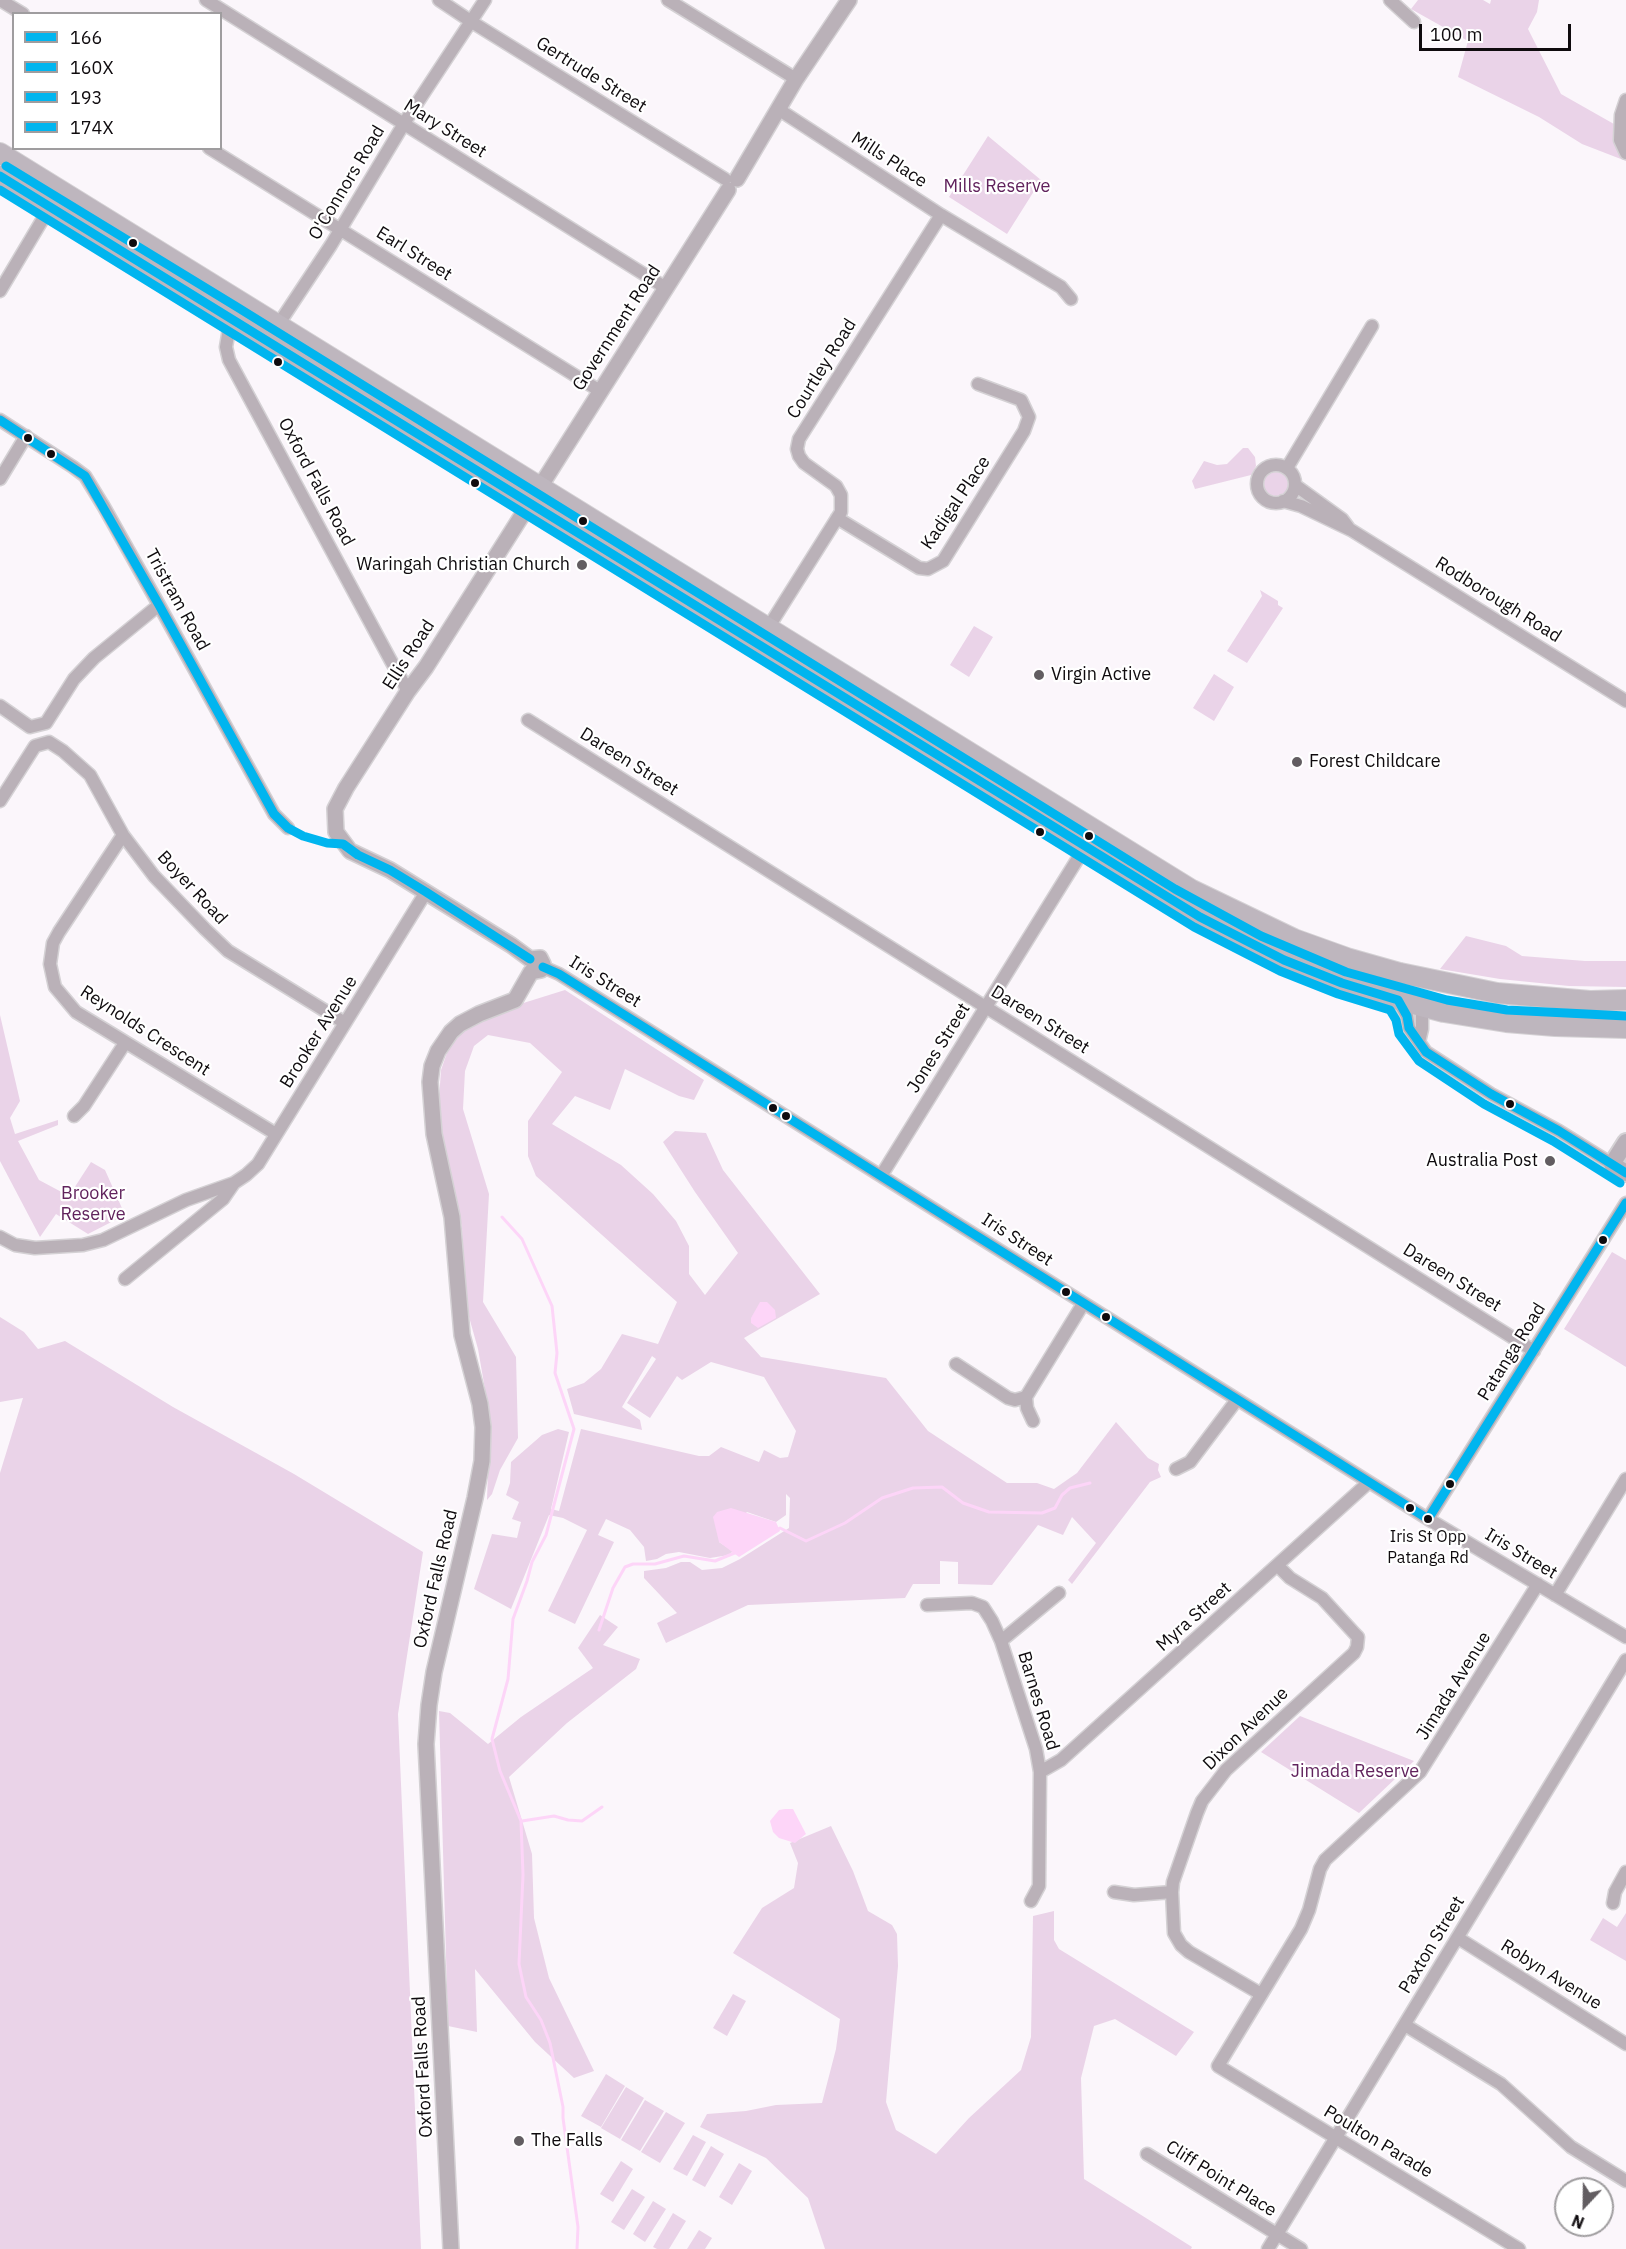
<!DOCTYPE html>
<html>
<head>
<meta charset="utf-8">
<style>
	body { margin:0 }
	#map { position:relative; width:1626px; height:2249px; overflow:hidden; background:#fbf6fb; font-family:"IBM Plex Sans",sans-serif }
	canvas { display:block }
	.legend { position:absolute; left:12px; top:12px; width:210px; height:138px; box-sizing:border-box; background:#fff; border:2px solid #9f9d9f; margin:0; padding:8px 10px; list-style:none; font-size:18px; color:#0f0b0e }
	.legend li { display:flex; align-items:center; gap:12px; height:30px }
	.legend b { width:30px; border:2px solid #9f9d9f }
	.north { position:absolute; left:1554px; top:2177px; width:60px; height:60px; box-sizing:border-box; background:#fff; border:2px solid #9f9d9f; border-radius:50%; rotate:202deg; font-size:16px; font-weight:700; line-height:24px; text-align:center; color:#0f0b0e }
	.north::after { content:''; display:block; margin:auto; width:21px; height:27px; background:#625d61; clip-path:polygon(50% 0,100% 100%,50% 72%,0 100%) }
	.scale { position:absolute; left:1419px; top:24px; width:152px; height:27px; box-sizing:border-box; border:3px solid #0f0b0e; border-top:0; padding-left:8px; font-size:18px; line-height:21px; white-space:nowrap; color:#0f0b0e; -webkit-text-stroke:4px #fff; paint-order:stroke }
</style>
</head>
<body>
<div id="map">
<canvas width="1626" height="2249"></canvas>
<ul class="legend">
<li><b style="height:8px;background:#00b5ef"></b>166</li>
<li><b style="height:8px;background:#00b5ef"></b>160X</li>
<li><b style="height:8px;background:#00b5ef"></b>193</li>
<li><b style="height:8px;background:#00b5ef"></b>174X</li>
</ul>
<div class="north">N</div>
<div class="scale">100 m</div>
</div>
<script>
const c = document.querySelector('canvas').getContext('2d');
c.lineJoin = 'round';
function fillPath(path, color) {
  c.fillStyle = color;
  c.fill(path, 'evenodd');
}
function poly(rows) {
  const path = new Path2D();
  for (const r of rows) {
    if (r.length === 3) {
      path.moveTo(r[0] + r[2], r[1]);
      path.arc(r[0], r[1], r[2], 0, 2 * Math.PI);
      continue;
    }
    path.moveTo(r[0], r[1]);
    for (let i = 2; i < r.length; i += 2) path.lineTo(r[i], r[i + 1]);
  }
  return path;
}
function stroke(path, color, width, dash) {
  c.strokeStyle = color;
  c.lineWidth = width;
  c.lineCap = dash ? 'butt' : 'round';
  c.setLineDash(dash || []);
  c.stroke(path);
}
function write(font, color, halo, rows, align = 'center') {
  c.font = font + ' "IBM Plex Sans",sans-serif';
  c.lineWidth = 4.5;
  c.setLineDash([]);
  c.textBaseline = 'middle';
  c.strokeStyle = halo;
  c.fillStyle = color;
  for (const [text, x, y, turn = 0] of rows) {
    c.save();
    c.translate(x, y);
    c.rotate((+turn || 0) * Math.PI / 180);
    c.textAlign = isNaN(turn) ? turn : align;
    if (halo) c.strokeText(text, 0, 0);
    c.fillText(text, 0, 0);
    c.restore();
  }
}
fillPath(poly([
	[1418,0,1483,0,1490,4,1491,0,1539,0,1537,12,1528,29,1561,94,1621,128,1626,161,1582,144,1539,117,1458,77,1468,41,1411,9],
	[988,136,1041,180,1007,234,949,197],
	[1243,448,1248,448,1255,457,1256,466,1251,475,1195,489,1192,481,1204,461,1217,465,1227,464],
	[1276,484,12],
	[1260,590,1278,601,1278,605,1283,608,1247,663,1227,651,1262,596],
	[974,626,993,637,969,677,950,665],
	[1214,674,1234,687,1214,721,1193,708],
	[1466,936,1506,946,1522,956,1585,961,1626,961,1626,987,1569,986,1500,979,1440,969],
	[565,990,704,1080,694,1100,679,1096,625,1069,610,1110,575,1096,552,1124,621,1165,653,1194,676,1221,689,1246,689,1274,705,1295,738,1253,695,1192,663,1142,675,1131,706,1133,723,1170,820,1294,744,1338,761,1357,886,1378,928,1431,1007,1483,1037,1483,1054,1489,1077,1473,1116,1422,1148,1458,1159,1464,1158,1470,1161,1477,1150,1482,1072,1584,1068,1580,1096,1543,1072,1517,1063,1535,1038,1525,992,1585,958,1584,958,1562,940,1561,940,1584,913,1584,905,1598,748,1605,666,1643,657,1623,677,1613,644,1578,644,1571,666,1568,681,1562,690,1562,702,1570,722,1568,740,1559,789,1528,790,1498,786,1494,786,1515,776,1522,747,1512,719,1542,733,1551,729,1555,710,1558,679,1552,666,1554,657,1559,646,1561,644,1547,630,1530,606,1519,598,1535,614,1542,575,1624,548,1611,587,1530,563,1518,549,1515,511,1609,474,1589,492,1534,517,1538,521,1522,512,1519,519,1502,506,1495,510,1483,511,1462,542,1435,558,1429,569,1432,551,1509,559,1511,581,1429,699,1456,709,1456,721,1447,759,1462,764,1450,780,1458,788,1457,796,1431,764,1377,711,1362,682,1380,677,1376,650,1418,627,1403,656,1359,652,1356,622,1407,640,1420,642,1430,574,1414,567,1389,584,1383,601,1369,622,1334,658,1344,677,1302,536,1176,528,1156,528,1121,562,1072,530,1043,488,1035,474,1046,465,1071,463,1109,489,1194,483,1302,516,1357,518,1438,500,1470,492,1494,487,1500,490,1418,478,1349,464,1299,462,1227,437,1128,441,1070,449,1047,463,1028,517,1005],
	[0,1015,20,1101,10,1118,15,1134,58,1120,58,1125,18,1141,39,1180,69,1196,91,1162,105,1170,125,1215,88,1234,56,1214,40,1237,0,1161],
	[1612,1252,1626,1260,1626,1367,1564,1329],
	[0,1317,24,1332,38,1349,65,1341,173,1407,294,1474,423,1552,398,1714,421,2249,0,2249,0,1473,23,1398,0,1402],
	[600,1615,618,1627,603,1645,640,1659,636,1669,567,1723,509,1777,532,1854,534,1918,549,1978,594,2071,574,2078,535,2042,475,1969,477,2032,448,2026,439,1711,450,1713,488,1744,521,1717,593,1668,578,1648],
	[1300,1716,1414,1761,1359,1813,1261,1752],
	[831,1826,853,1871,868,1911,892,1925,897,1934,898,1966,886,2102,896,2130,936,2154,969,2118,1021,2070,1031,2037,1033,1916,1054,1911,1054,1940,1059,1949,1194,2032,1176,2056,1115,2019,1094,2026,1081,2078,1084,2179,1192,2247,1191,2249,825,2249,808,2198,766,2158,700,2127,707,2114,746,2111,776,2105,822,2103,836,2049,840,2019,733,1953,762,1908,794,1888,798,1863,790,1843],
	[1626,1913,1626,1961,1590,1940,1603,1918,1617,1927],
	[733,1994,746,2001,727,2036,713,2028],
	[606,2074,625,2086,601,2127,581,2116],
	[626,2087,644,2098,620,2139,601,2128],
	[645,2100,664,2111,640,2151,621,2140],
	[666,2112,685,2123,660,2163,641,2152],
	[693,2135,706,2142,687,2176,673,2169],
	[711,2146,724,2154,705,2187,692,2180],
	[621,2161,633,2169,613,2202,600,2194],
	[739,2163,752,2171,732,2205,719,2197],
	[632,2189,645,2197,624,2230,611,2222],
	[653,2201,666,2209,645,2242,633,2234],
	[673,2213,686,2221,669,2249,657,2249,653,2247],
	[699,2230,712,2238,705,2249,687,2249]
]), '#ead3e8');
fillPath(poly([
	[760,1302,767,1302,775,1310,776,1318,758,1328,751,1323,751,1318],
	[731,1508,776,1522,780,1531,739,1557,719,1542,713,1517,717,1512],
	[785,1809,793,1809,806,1834,795,1843,779,1838,773,1832,770,1821,779,1810]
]), '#fdd5f8');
stroke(poly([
	[502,1217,522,1239,552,1306,557,1353,555,1373,574,1429,546,1535,532,1562,527,1581,513,1619,508,1679,492,1739,500,1771,521,1821,523,1875,519,1964,526,1997,541,2020,550,2043,563,2107,563,2118,578,2227,577,2249],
	[776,1530,780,1528,806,1541,845,1523,882,1498,913,1488,942,1487,963,1503,989,1512,1042,1513,1055,1508,1062,1495,1070,1488,1090,1483],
	[599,1630,613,1588,625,1567,633,1564,655,1564,684,1556,715,1561,737,1552],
	[522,1821,554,1816,568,1820,582,1821,602,1807]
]), '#fdd5f8', 3);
const minor = poly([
	[0,0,23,14],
	[206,0,666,288],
	[439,0,475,24,725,179],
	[668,0,796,79],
	[1390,0,1414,22],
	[1626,100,1621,115,1620,140,1626,153],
	[778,109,941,215,1061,287,1071,299],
	[209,148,600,391],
	[0,291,50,207],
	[231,317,226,347,229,360,391,661,408,691],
	[278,325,331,245,408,117,485,0],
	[0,420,73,467,85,476,104,507,159,605,274,814,288,828],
	[1276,484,19],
	[1287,468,1372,326],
	[0,479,26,436],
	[1295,485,1342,519,1348,527],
	[1283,501,1301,506,1351,530,1626,701],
	[837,518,919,568,928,569,943,561,1024,431,1029,417,1021,400,978,384],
	[768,628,841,512,841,495,836,486,804,463,799,456,797,449,799,439,941,215],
	[0,706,30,727,46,723,74,679,94,658,159,605],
	[528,720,1534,1351],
	[0,801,35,746,49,742,63,751,90,775,123,835,154,876,205,929,228,951,345,1023],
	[123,835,59,932,53,943,50,964,55,987,76,1012,276,1134],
	[543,967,559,974,1428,1519,1626,1637],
	[1398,1000,1407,1016,1409,1028,1426,1052,1491,1094,1559,1131,1612,1164],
	[1419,1042,1422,1029,1422,1006],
	[74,1116,84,1106,125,1043],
	[881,1176,1085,847],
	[0,1237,15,1245,35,1248,83,1245,103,1240,186,1200,234,1183,246,1175,258,1164,426,892],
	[125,1279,223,1199,234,1183],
	[956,1364,1008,1398,1015,1400,1026,1397],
	[1033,1421,1027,1408,1026,1397,1083,1304],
	[1176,1469,1190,1462,1236,1401],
	[1428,1519,1626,1203],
	[1555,1595,1626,1479],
	[927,1605,972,1603,983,1607,992,1621,1001,1641,1036,1749,1040,1772,1039,1886,1031,1901],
	[1001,1641,1059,1593],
	[1040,1772,1061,1760,1368,1483],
	[1114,1892,1134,1895,1172,1892],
	[1613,1903,1615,1892,1626,1872],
	[1458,1938,1626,2044],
	[1261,1994,1189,1952,1181,1945,1174,1933,1172,1892,1173,1882,1197,1813,1202,1801,1226,1770,1354,1653,1357,1647,1358,1637,1355,1634,1322,1598,1290,1578,1278,1566],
	[1405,2025,1501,2084,1571,2147,1626,2181],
	[1147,2154,1301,2249],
	[1268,2249,1626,1660],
	[1519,2249,1218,2066,1301,1929,1309,1910,1320,1869,1325,1860,1420,1772,1538,1584]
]);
const tertiary = poly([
	[737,179,796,79,849,0],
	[530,959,511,945,390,870,350,851,336,832,335,809,346,788,408,691,426,667,728,190],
	[530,959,540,958,543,964,541,970,531,972],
	[451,2249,426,1744,429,1705,434,1672,475,1498,482,1461,483,1427,480,1404,462,1335,452,1217,434,1134,430,1082,432,1066,438,1051,451,1032,460,1024,479,1014,515,1000,531,972]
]);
const secondary = poly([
	[1626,1142,1612,1164,1626,1173]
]);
const trunk = poly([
	[0,153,1192,890,1294,939,1347,958,1400,973,1497,993,1590,1001,1626,1000],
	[0,176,231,317,1169,899,1256,947,1342,983,1380,995,1444,1012,1506,1022,1555,1026,1626,1028]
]);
stroke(minor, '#d4d1d4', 15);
stroke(tertiary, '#d4d1d4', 18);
stroke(secondary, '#d4d1d4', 20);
stroke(trunk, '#d4d1d4', 22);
stroke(minor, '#bab1b8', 12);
stroke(tertiary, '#bab1b8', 15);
stroke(secondary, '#b9b0b8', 16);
stroke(trunk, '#beb6be', 20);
stroke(poly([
	[0,420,85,476,159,605,274,814,288,828,303,836,327,843,343,844],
	[343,844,358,855,390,870,426,892,530,959],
	[543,967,559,974,1428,1519],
	[1428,1519,1626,1203]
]), '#00b5ef', 9);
stroke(poly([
	[0,176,1200,917,1284,960,1342,983,1398,1000,1407,1016,1409,1028,1426,1052,1491,1094,1559,1131,1626,1173]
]), '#00b5ef', 9);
stroke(poly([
	[0,190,1194,927,1280,971,1338,994,1390,1010,1396,1020,1399,1034,1419,1061,1484,1104,1553,1141,1620,1183]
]), '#00b5ef', 9);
stroke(poly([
	[6,166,237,307,1175,889,1261,936,1346,972,1447,1000,1507,1010,1626,1016]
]), '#00b5ef', 9);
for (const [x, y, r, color] of [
	[133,243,5,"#0f0b0e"],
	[278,362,5,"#0f0b0e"],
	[28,438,5,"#0f0b0e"],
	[51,454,5,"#0f0b0e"],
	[475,483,5,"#0f0b0e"],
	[583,521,5,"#0f0b0e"],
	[582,565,6,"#625d61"],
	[1039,675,6,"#625d61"],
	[1297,762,6,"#625d61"],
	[1040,832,5,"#0f0b0e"],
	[1089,836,5,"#0f0b0e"],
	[1510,1104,5,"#0f0b0e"],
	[773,1108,5,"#0f0b0e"],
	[786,1116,5,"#0f0b0e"],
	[1550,1161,6,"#625d61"],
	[1603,1240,5,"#0f0b0e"],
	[1066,1292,5,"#0f0b0e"],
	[1106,1317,5,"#0f0b0e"],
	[1450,1484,5,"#0f0b0e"],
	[1410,1508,5,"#0f0b0e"],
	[1428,1519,5,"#0f0b0e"],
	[519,2141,6,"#625d61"]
]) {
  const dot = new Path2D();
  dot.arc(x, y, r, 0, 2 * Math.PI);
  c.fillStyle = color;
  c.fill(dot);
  stroke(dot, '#fff', 2);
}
write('16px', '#0f0b0e', '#fff', [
	["Iris St Opp",1428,1537],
	["Patanga Rd",1428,1558]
]);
write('18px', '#0f0b0e', '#fff', [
	["Gertrude Street",591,75,32],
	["Mary Street",445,129,32],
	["Mills Place",889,160,33],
	["O'Connors Road",347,183,-59],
	["Earl Street",414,254,32],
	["Government Road",617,328,-57],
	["Courtley Road",822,369,-58],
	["Oxford Falls Road",316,482,62],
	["Kadigal Place",956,503,-56],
	["Tristram Road",177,600,61],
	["Rodborough Road",1498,600,32],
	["Ellis Road",409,655,-57],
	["Dareen Street",629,762,32],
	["Boyer Road",192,888,47],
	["Iris Street",605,982,32],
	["Dareen Street",1040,1020,32],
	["Reynolds Crescent",145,1031,33],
	["Brooker Avenue",319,1032,-58],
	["Jones Street",939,1048,-58],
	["Iris Street",1017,1240,33],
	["Dareen Street",1452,1278,32],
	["Patanga Road",1512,1352,-58],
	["Iris Street",1521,1554,31],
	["Oxford Falls Road",436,1579,-77],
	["Myra Street",1194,1617,-42],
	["Jimada Avenue",1454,1686,-58],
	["Barnes Road",1038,1701,73],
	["Dixon Avenue",1246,1729,-44],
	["Paxton Street",1432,1945,-59],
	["Robyn Avenue",1551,1975,32],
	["Oxford Falls Road",423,2067,-93],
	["Poulton Parade",1378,2142,31],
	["Cliff Point Place",1221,2179,32]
]);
write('18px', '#61235d', '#fff', [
	["Mills Reserve",997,187],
	["Brooker",93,1194],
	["Reserve",93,1215],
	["Jimada Reserve",1355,1772]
]);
write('18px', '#0f0b0e', '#fff', [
	["Waringah Christian Church",570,565,"right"],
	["Virgin Active",1051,675],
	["Forest Childcare",1309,762],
	["Australia Post",1538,1161,"right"],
	["The Falls",531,2141]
], 'left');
</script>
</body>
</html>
